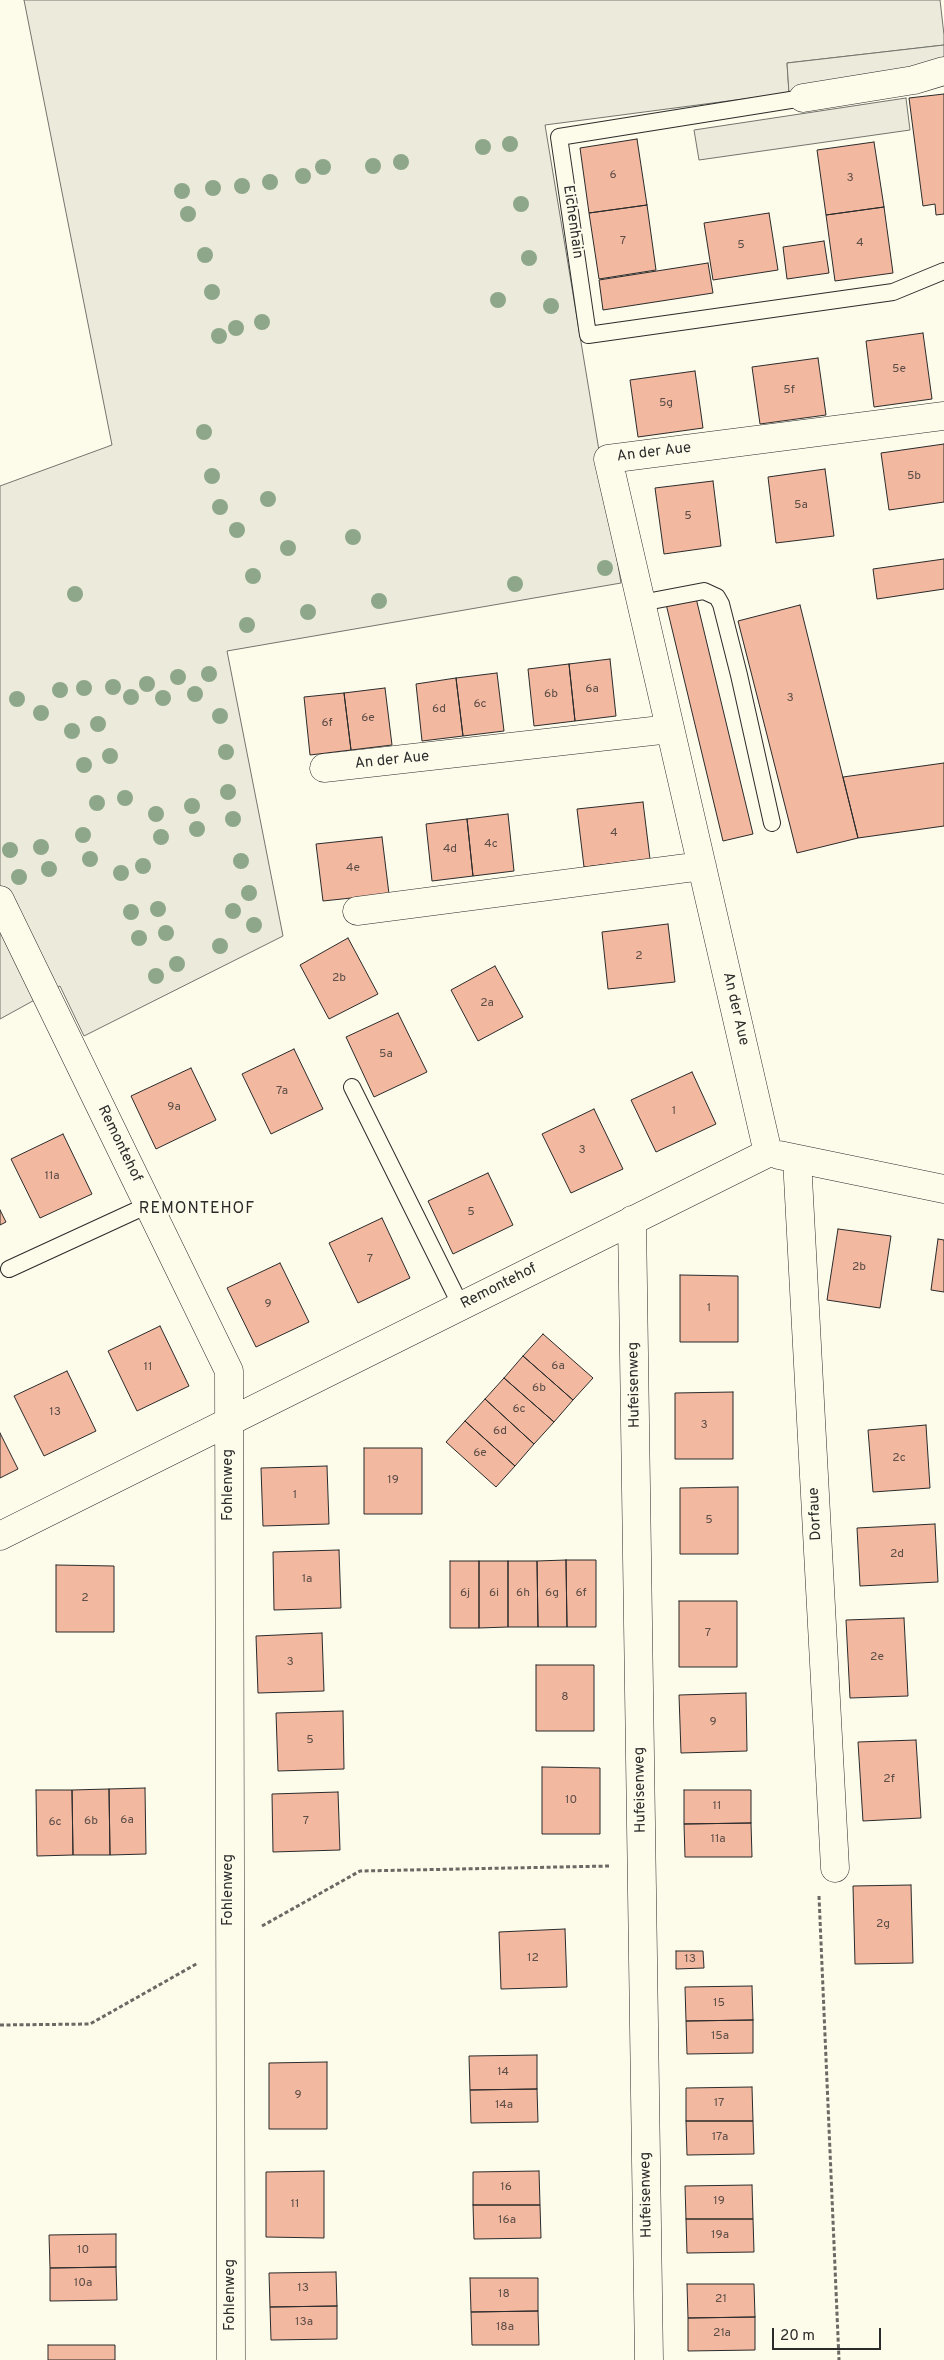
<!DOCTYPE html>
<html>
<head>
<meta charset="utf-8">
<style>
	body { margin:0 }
	#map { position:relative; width:944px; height:2360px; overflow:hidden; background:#fdfbea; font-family:Overpass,sans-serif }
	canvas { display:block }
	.scale { position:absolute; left:772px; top:2328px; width:109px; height:22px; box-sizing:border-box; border:2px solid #2b2b2b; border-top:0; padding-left:6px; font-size:15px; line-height:18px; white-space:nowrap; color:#2b2b2b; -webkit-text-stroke:4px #fdfbea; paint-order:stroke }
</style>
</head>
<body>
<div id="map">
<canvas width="944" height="2360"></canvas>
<div class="scale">20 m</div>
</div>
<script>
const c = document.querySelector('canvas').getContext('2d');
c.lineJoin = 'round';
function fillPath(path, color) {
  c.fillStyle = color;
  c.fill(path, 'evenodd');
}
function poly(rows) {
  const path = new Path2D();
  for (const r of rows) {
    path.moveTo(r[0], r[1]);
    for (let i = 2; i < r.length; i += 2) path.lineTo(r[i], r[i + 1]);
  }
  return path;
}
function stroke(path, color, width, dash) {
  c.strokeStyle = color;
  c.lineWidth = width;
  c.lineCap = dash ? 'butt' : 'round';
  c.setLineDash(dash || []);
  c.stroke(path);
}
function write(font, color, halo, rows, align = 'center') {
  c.font = font + ' Overpass,sans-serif';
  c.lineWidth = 4;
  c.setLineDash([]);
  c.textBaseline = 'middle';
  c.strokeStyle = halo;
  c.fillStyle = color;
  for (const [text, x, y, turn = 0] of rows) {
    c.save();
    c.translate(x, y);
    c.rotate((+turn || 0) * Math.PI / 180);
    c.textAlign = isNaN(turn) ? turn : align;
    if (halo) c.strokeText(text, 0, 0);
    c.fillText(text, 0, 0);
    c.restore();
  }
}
const green = poly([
	[24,0,940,0,944,35,944,45,787,63,789,93,545,125,621,583,227,651,283,936,84,1036,60,986,0,1019,0,486,112,445,24,0]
]);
fillPath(green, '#ecebdb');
stroke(green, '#74746e', 1);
const parking = poly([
	[944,45,944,68,789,93,787,63,944,45],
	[906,98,910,130,699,160,694,130,906,98]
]);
fillPath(parking, '#eceadb');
stroke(parking, '#74746e', 1);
const building = poly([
	[944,94,944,214,936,215,935,204,923,206,909,98,944,94],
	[637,139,647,205,589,213,580,148,637,139],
	[874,142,884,207,826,215,817,150,874,142],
	[647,205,656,270,599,279,589,213,647,205],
	[884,207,893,273,835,281,826,215,884,207],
	[769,213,778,270,713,280,704,223,769,213],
	[824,241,829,273,787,279,783,247,824,241],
	[708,263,713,293,603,310,599,280,708,263],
	[923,333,932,399,874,407,866,341,923,333],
	[818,358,826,415,760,424,752,367,818,358],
	[695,371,703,428,638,437,630,380,695,371],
	[944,444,944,502,889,510,881,453,944,444],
	[825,469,834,536,776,543,768,477,825,469],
	[713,481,721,546,664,554,655,488,713,481],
	[944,559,944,589,877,599,873,569,944,559],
	[696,598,753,834,723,841,666,604,696,598],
	[800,605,858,838,797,853,738,621,800,605],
	[610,659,616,716,575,721,569,664,610,659],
	[569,664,575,721,534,726,528,669,569,664],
	[497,673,504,731,463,736,456,678,497,673],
	[456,678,463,736,422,741,416,684,456,678],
	[385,688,392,745,351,750,344,693,385,688],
	[344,693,351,750,310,755,304,697,344,693],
	[944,763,944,826,858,838,843,777,944,763],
	[643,802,650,859,584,867,577,809,643,802],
	[508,814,514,871,473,876,467,819,508,814],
	[467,819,473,876,432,881,426,824,467,819],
	[382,837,389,894,323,901,316,844,382,837],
	[668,924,675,982,608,989,602,932,668,924],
	[348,938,378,994,329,1019,300,965,348,938],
	[495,966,523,1017,478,1041,451,990,495,966],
	[398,1013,427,1072,374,1097,346,1037,398,1013],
	[294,1049,323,1109,271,1134,242,1074,294,1049],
	[191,1068,216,1120,156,1149,131,1096,191,1068],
	[692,1072,716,1124,656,1152,631,1100,692,1072],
	[594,1109,623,1169,571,1193,542,1134,594,1109],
	[63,1134,92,1194,40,1218,11,1159,63,1134],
	[488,1173,513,1225,453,1254,428,1201,488,1173],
	[0,1210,6,1222,0,1225,0,1210],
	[382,1218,410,1278,358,1303,329,1243,382,1218],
	[838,1229,891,1236,880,1308,827,1300,838,1229],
	[938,1239,944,1240,944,1292,931,1290,938,1239],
	[280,1263,309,1322,256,1347,227,1288,280,1263],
	[680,1275,738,1276,738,1342,680,1342,680,1275],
	[160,1326,189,1386,137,1411,108,1351,160,1326],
	[543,1334,593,1378,573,1400,523,1356,543,1334],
	[523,1356,573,1400,554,1422,504,1378,523,1356],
	[67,1371,96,1431,44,1456,14,1396,67,1371],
	[504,1378,554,1422,534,1444,485,1399,504,1378],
	[733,1392,733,1459,675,1459,675,1393,733,1392],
	[485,1399,534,1444,515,1466,465,1421,485,1399],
	[465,1421,515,1466,496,1487,446,1442,465,1421],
	[926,1425,930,1488,873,1492,868,1430,926,1425],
	[0,1433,18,1469,0,1478,0,1433],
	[364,1448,422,1448,422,1514,364,1514,364,1448],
	[327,1466,329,1524,263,1526,261,1468,327,1466],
	[738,1487,738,1554,680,1554,680,1488,738,1487],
	[935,1524,938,1582,860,1586,857,1528,935,1524],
	[339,1550,341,1608,274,1610,273,1552,339,1550],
	[566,1560,596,1560,596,1627,567,1627,566,1560],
	[566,1560,567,1627,538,1627,537,1561,566,1560],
	[450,1561,479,1561,479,1628,450,1628,450,1561],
	[479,1561,508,1561,508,1627,479,1628,479,1561],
	[508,1561,537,1561,538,1627,508,1627,508,1561],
	[56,1565,114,1566,114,1632,56,1632,56,1565],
	[679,1601,737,1601,737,1667,679,1667,679,1601],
	[904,1618,908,1696,850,1698,846,1620,904,1618],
	[322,1633,324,1691,258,1693,256,1636,322,1633],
	[536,1665,594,1665,594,1731,536,1731,536,1665],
	[746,1693,747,1751,681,1753,679,1695,746,1693],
	[343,1711,344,1769,278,1771,276,1713,343,1711],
	[916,1740,921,1818,863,1821,858,1742,916,1740],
	[542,1767,600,1768,600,1834,542,1834,542,1767],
	[145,1788,146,1854,110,1855,109,1789,145,1788],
	[109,1789,110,1855,73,1855,72,1790,109,1789],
	[36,1790,72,1790,73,1855,37,1856,36,1790],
	[684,1790,751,1790,751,1823,684,1824,684,1790],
	[338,1792,340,1850,273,1852,272,1794,338,1792],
	[751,1823,752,1857,685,1857,684,1824,751,1823],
	[911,1885,913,1963,855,1964,853,1886,911,1885],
	[565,1929,567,1987,501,1989,499,1932,565,1929],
	[676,1951,703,1951,704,1968,676,1969,676,1951],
	[752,1986,753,2020,686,2021,685,1987,752,1986],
	[753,2020,753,2053,687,2054,686,2021,753,2020],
	[537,2055,537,2089,470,2090,469,2056,537,2055],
	[327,2062,327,2129,269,2129,269,2063,327,2062],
	[752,2087,753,2121,686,2121,686,2088,752,2087],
	[537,2089,538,2122,471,2123,470,2090,537,2089],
	[686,2121,753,2121,754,2154,687,2155,686,2121],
	[324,2171,324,2238,266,2237,266,2172,324,2171],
	[539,2171,540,2205,473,2205,473,2172,539,2171],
	[752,2185,753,2219,686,2219,685,2186,752,2185],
	[473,2205,540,2205,541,2238,474,2239,473,2205],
	[686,2219,753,2219,754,2252,687,2253,686,2219],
	[116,2234,116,2267,50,2268,49,2235,116,2234],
	[116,2267,117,2300,50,2301,50,2268,116,2267],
	[336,2272,337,2306,270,2307,269,2273,336,2272],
	[470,2278,538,2278,538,2311,471,2312,470,2278],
	[687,2284,754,2284,755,2317,688,2318,687,2284],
	[337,2306,337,2339,271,2340,270,2307,337,2306],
	[538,2311,539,2345,472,2345,471,2312,538,2311],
	[755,2317,755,2350,688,2351,688,2318,755,2317],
	[48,2345,115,2345,115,2360,48,2360,48,2345]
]);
fillPath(building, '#f2b8a0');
stroke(building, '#2b2b2b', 1);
const service = poly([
	[803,98,559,137,588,335,893,292,944,271],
	[641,603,704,591,717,597,721,604,739,675,772,823],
	[352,1087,461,1306],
	[9,1269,148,1205]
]);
const minor = poly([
	[803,98,914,80,944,71],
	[324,768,670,729],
	[0,900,229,1371,231,2360],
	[357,911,702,866],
	[768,1153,608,459,944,416],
	[779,1155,944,1189],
	[797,1159,835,1868],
	[632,1220,649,2360],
	[0,1536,768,1153]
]);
stroke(service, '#2b2b2b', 18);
stroke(minor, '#2b2b2b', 29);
stroke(poly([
	[819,1896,839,2360],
	[262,1926,360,1871,609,1866],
	[0,2025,90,2024,198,1963]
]), '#6a6964', 3, [4, 2.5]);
stroke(service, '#fdfbea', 16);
stroke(minor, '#fdfbea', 28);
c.fillStyle = '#8ea78a';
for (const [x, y] of [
	[510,144],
	[483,147],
	[401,162],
	[373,166],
	[323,167],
	[303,176],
	[270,182],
	[242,186],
	[213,188],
	[182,191],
	[521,204],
	[188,214],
	[205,255],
	[529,258],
	[212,292],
	[498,300],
	[551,306],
	[262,322],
	[236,328],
	[219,336],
	[204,432],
	[212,476],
	[268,499],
	[220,507],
	[237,530],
	[353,537],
	[288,548],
	[605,568],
	[253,576],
	[515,584],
	[75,594],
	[379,601],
	[308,612],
	[247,625],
	[209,674],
	[178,677],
	[147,684],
	[113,687],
	[84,688],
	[60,690],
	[195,694],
	[131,697],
	[163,698],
	[17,699],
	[41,713],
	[220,716],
	[98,724],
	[72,731],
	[226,752],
	[110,756],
	[84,765],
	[228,792],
	[125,798],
	[97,803],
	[192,806],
	[156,814],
	[233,819],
	[197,829],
	[83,835],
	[161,837],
	[41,847],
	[10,850],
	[90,859],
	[241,861],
	[143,866],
	[49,869],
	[121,873],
	[19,877],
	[249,893],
	[158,909],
	[233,911],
	[131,912],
	[254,925],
	[166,933],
	[139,938],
	[220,946],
	[177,964],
	[156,976]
]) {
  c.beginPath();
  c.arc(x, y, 8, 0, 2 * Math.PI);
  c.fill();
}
write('12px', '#5d4e48', null, [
	["6",613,176],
	["3",850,179],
	["7",623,242],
	["4",860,244],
	["5",741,246],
	["5e",899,370],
	["5f",789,391],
	["5g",666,404],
	["5b",914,477],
	["5a",801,506],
	["5",688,517],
	["6a",592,690],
	["6b",551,695],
	["3",790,699],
	["6c",480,705],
	["6d",439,710],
	["6e",368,719],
	["6f",327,724],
	["4",614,834],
	["4c",491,845],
	["4d",450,850],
	["4e",353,869],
	["2",639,957],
	["2b",339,979],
	["2a",487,1004],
	["5a",386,1055],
	["7a",282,1092],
	["9a",174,1108],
	["1",674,1112],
	["3",582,1151],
	["11a",52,1177],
	["5",471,1213],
	["7",370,1260],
	["2b",859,1268],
	["9",268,1305],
	["1",709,1309],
	["6a",558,1367],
	["11",148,1368],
	["6b",539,1389],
	["6c",519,1410],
	["13",55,1413],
	["3",704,1426],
	["6d",500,1432],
	["6e",480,1454],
	["2c",899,1459],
	["19",393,1481],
	["1",295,1496],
	["5",709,1521],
	["2d",897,1555],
	["1a",307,1580],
	["6j",465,1594],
	["6i",494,1594],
	["6h",523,1594],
	["6g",552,1594],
	["6f",581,1594],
	["2",85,1599],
	["7",708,1634],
	["2e",877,1658],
	["3",290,1663],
	["8",565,1698],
	["9",713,1723],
	["5",310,1741],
	["2f",889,1780],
	["10",571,1801],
	["11",717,1807],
	["6a",127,1821],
	["6b",91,1822],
	["7",306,1822],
	["6c",55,1823],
	["11a",718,1840],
	["2g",883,1925],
	["12",533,1959],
	["13",690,1960],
	["15",719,2004],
	["15a",720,2037],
	["14",503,2073],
	["9",298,2096],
	["17",719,2104],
	["14a",504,2106],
	["17a",720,2138],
	["16",506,2188],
	["19",719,2202],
	["11",295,2205],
	["16a",507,2221],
	["19a",720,2236],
	["10",83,2251],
	["10a",83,2284],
	["13",303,2289],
	["18",504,2295],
	["21",721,2300],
	["13a",304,2323],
	["18a",505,2328],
	["21a",722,2334]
]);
write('15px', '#2b2b2b', '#fdfbea', [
	["Eichenhain",572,222,82],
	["An der Aue",654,453,-7],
	["An der Aue",392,761,-6],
	["An der Aue",735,1009,77],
	["Remontehof",119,1144,64],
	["Remontehof",499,1287,-27],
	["Hufeisenweg",635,1385,-91],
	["Fohlenweg",229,1485,-90],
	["Dorfaue",816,1514,-93],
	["Hufeisenweg",641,1790,-91],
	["Fohlenweg",229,1890,-90],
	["Hufeisenweg",647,2195,-91],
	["Fohlenweg",231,2295,-90]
]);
c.letterSpacing = '1px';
write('16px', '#2b2b2b', '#fdfbea', [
	["REMONTEHOF",197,1210]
]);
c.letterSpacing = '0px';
</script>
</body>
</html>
